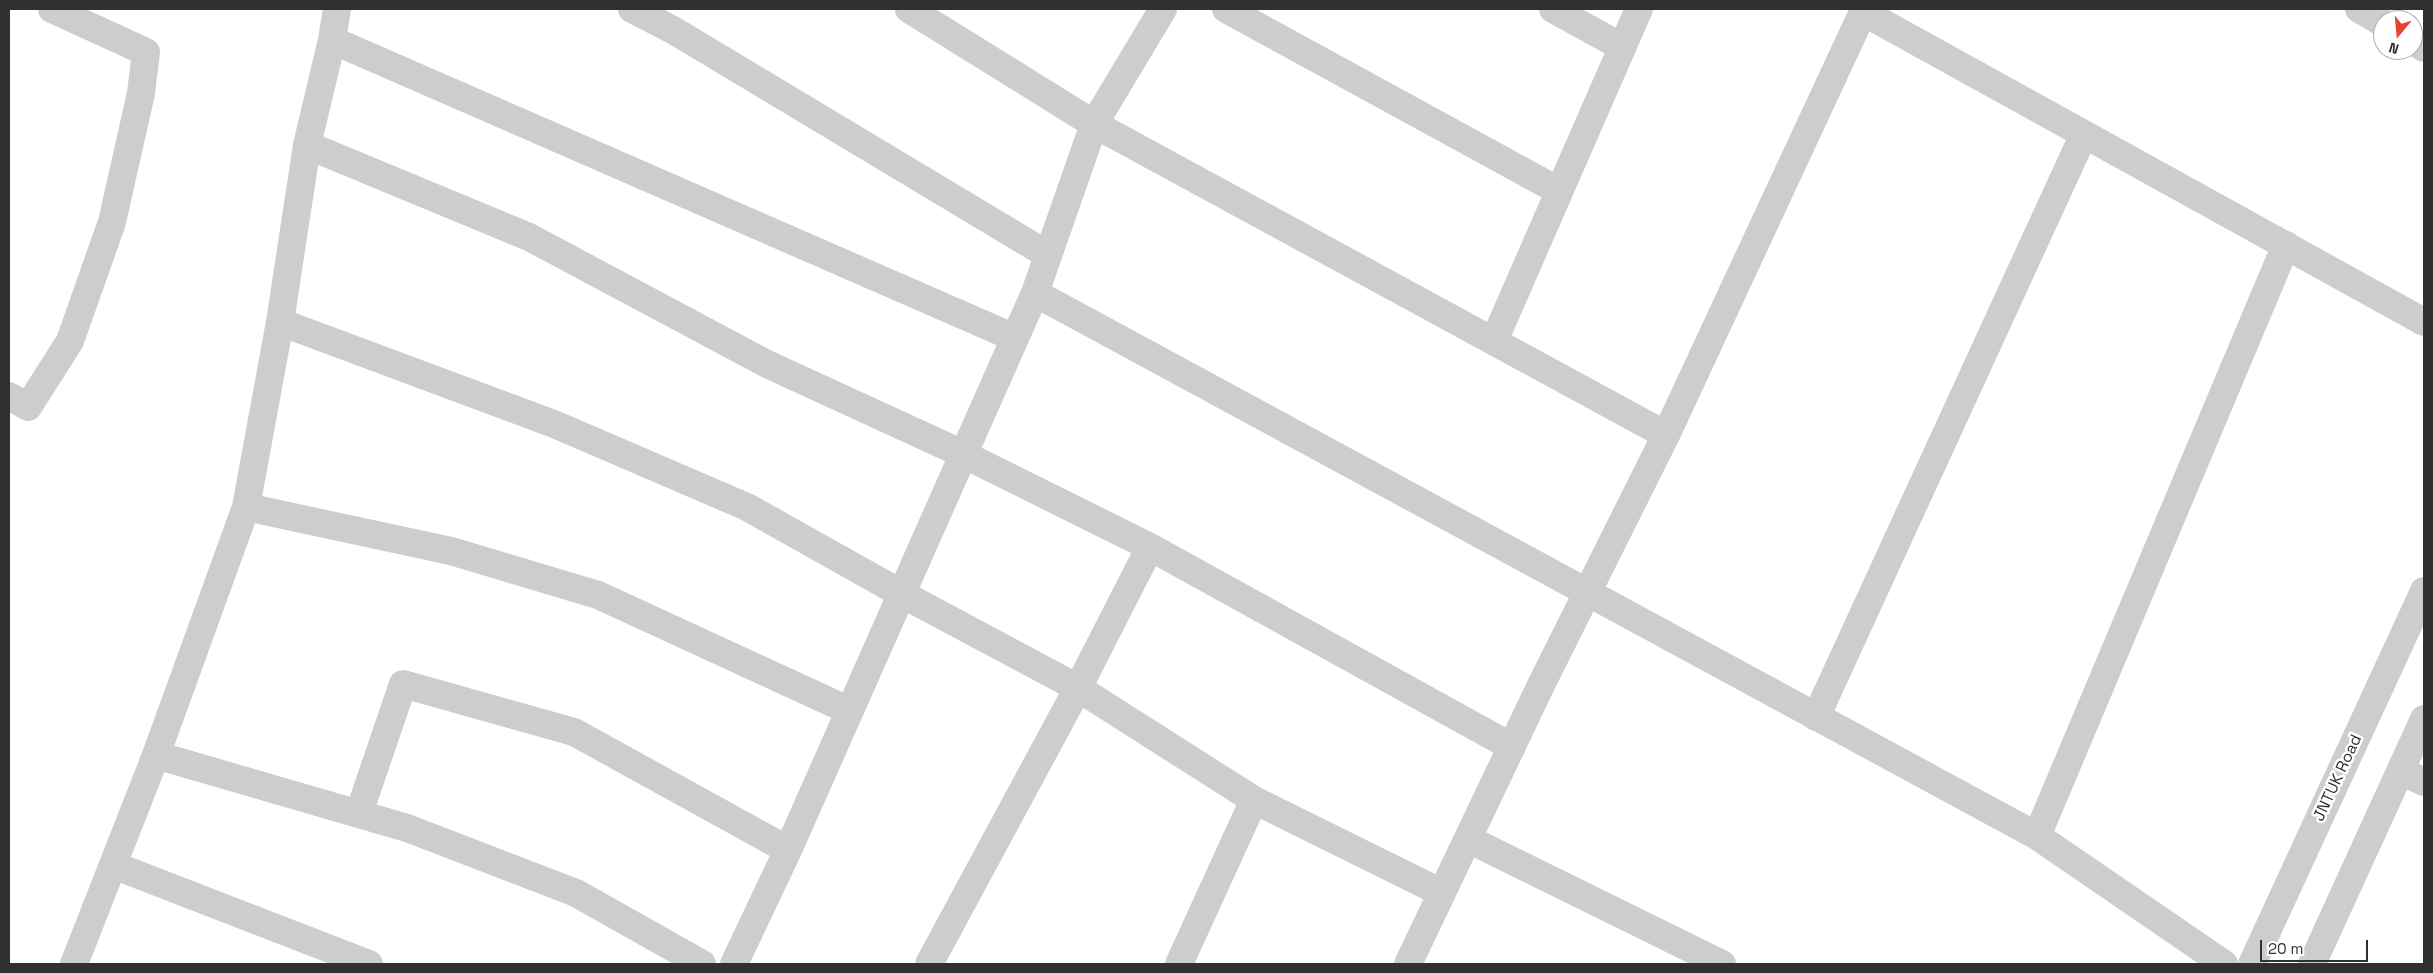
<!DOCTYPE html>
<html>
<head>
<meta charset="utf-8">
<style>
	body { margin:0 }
	#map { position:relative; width:2433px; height:973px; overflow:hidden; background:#fff; font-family:"Space Grotesk",sans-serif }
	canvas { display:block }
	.frame { position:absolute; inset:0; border:10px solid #303030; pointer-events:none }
	.north { position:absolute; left:2373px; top:10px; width:50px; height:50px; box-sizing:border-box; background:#fff; border:1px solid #acacac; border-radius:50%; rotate:197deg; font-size:14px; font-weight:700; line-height:20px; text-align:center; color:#303030 }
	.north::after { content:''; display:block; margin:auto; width:18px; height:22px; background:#e54333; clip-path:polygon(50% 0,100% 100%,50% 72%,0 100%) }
	.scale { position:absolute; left:2260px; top:940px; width:108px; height:22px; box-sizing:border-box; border:2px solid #303030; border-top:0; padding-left:6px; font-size:15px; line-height:18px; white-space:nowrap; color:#303030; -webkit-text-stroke:4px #fff; paint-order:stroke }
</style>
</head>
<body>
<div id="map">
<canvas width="2433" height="973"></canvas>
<div class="frame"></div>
<div class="north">N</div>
<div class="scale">20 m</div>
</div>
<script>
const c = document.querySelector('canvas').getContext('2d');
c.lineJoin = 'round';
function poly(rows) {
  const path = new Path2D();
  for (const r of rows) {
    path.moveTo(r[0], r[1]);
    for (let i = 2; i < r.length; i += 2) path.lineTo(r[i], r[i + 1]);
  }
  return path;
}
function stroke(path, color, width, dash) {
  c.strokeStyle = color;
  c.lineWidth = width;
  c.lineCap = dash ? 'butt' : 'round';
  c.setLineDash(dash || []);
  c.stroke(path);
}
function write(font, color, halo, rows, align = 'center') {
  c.font = font + ' "Space Grotesk",sans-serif';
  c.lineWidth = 5;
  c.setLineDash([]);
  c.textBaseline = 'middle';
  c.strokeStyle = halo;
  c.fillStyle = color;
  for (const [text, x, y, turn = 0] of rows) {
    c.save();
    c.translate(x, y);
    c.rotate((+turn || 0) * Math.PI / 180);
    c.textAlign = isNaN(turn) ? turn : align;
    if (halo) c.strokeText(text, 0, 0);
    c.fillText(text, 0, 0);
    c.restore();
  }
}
stroke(poly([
	[337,9,332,40,307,145,280,322,246,507,156,755,407,828,576,893,702,964],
	[632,9,673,30,1048,255],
	[909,9,1094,124,1666,435],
	[1226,9,1559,191],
	[1553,9,1622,47],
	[2359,9,2383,23],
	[332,40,1015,338],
	[2413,41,2424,48],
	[307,145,529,237,767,364,963,454,1150,547,1512,747],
	[1035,293,1094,124,1163,9],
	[280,322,554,424,747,507,902,594,1078,688,1254,800,1442,893],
	[1494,341,1639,9],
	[9,396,28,407,70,341,112,222,141,93,146,52,52,9],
	[246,507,451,551,598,595,850,711],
	[1816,717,2084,134],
	[2401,771,2424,782],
	[359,813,403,684,574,732,788,850],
	[2037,836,2286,245],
	[1468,839,1722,964],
	[113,865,369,964],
	[74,964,156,755],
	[734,964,788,850,1035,293,2037,836,2224,964],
	[929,964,1078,688,1150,547],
	[1179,964,1254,800],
	[1408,964,1541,685,1666,435,1863,12,2424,322],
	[2252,964,2424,591],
	[2312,964,2424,719]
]), '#cdcdcd', 28);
write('16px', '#303030', '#fff', [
	["JNTUK Road",2338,778,-65]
]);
</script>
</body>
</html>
